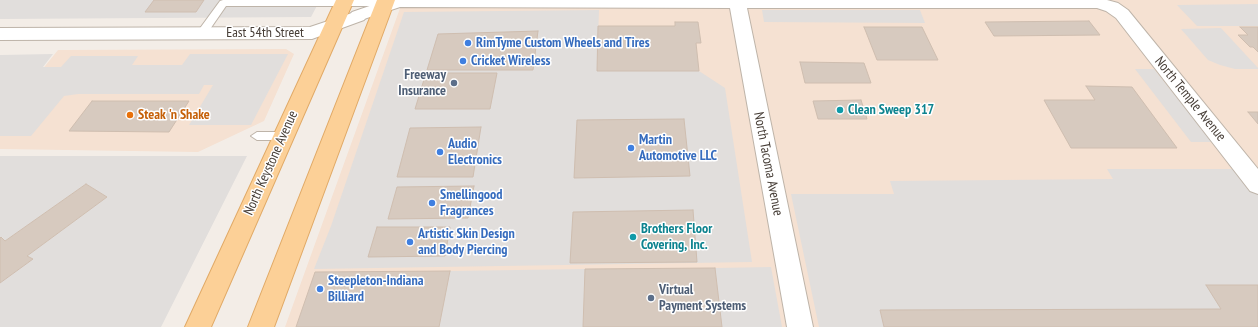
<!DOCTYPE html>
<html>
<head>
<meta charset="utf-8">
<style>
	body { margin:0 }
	canvas { display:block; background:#f3ede7 }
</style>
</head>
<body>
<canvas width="1258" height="327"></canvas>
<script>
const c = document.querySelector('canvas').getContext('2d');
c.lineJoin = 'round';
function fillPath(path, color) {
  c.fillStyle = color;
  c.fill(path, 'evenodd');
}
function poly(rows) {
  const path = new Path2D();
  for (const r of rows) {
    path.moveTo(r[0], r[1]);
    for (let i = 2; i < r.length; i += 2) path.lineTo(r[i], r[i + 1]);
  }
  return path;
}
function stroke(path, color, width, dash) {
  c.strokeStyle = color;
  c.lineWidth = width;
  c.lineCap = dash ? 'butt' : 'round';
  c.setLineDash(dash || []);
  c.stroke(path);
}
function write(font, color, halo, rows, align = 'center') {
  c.font = font + ' "PT Sans Narrow",sans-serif';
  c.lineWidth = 3;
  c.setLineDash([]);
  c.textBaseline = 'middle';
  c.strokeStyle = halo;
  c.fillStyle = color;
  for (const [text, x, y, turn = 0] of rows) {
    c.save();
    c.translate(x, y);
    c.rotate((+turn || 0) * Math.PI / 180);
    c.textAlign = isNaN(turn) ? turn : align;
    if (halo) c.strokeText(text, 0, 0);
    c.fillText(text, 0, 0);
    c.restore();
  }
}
fillPath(poly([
	[403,0,1258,0,1258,327,285,327],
	[286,49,294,54,264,121,198,152,0,149,0,122,58,50]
]), '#f5e1d2');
fillPath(poly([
	[0,0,320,0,311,17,0,19],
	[1258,4,1258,26,1197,26,1177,5],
	[599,10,597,71,699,71,725,88,752,262,314,269,331,226,404,12],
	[762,10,920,10,925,23,764,22],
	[1221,28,1258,68,1258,69,1235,69,1220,65,1208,60,1181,29],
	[53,54,43,67,61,67,71,56,138,56,132,65,182,65,190,54,288,54,251,125,189,125,213,85,204,85,199,94,78,94,64,96,31,136,0,136,0,55],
	[1135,69,1154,69,1212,142,1191,142],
	[0,156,247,156,161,327,0,327,0,283,33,259,27,256,107,197,86,184,5,241,2,237,0,238],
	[1107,169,1258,169,1258,327,819,327,791,194,894,194,890,181,1113,179],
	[771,267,782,327,722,327,715,268],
	[585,269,583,327,439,327,450,271]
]), '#e1dedc');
const building = poly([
	[154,0,204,0,196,12,145,12,154,0],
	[1089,21,1100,35,994,36,985,22,1089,21],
	[675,22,698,22,701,43,696,43,699,71,597,71,598,26,675,26,675,22],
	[864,27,922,27,938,60,877,60,864,27],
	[1240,27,1258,27,1258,52,1253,47,1250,47,1238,35,1248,35,1240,27],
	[538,31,533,70,427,70,438,34,538,31],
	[800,62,864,63,871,83,805,83,800,62],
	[426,73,497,73,490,109,415,109,426,73],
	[1086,86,1132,87,1177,148,1071,148,1044,100,1095,100,1086,86],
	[861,100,867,119,818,119,813,101,861,100],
	[92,101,189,101,169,132,69,131,92,101],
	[1248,112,1258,112,1258,124,1248,112],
	[684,119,690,176,574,178,577,120,684,119],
	[481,127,473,177,397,177,410,128,481,127],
	[86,184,107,197,27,256,33,259,0,283,0,238,1,237,5,241,86,184],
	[474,186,468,218,388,219,397,187,474,186],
	[693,210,697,262,570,263,573,212,693,210],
	[377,227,450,227,445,256,368,257,377,227],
	[715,268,722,327,583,327,585,269,715,268],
	[450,271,439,327,296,327,315,272,450,271],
	[1206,285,1258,285,1258,327,884,327,880,310,1221,309,1206,285]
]);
fillPath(building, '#d7cabf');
stroke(building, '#cfbeb0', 1);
const service = poly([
	[223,0,385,0,390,3,385,6,226,6,206,35,198,35,197,33,198,31,220,1,223,0],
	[257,132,283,132,289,136,283,140,257,140,251,136,257,132]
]);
const minor = poly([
	[387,0,1107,0,1118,3,1128,10,1258,169,1258,194,1250,191,1116,18,1106,11,1097,8,747,8,813,327,787,327,730,8,400,7,358,21,352,20,349,16,352,12,387,0]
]);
const tertiary = poly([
	[358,11,364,12,367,16,364,20,312,39,0,40,0,28,310,27,358,11]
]);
const primary = poly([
	[336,0,354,0,211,327,185,327,336,0],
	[377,0,395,0,274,327,248,327,377,0]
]);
stroke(service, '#beb4a9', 2);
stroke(minor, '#beb4a9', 2);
stroke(tertiary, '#beb4a9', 2);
stroke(primary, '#e1aa67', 2);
fillPath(service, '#fff');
fillPath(minor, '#fff');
fillPath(tertiary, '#fff');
fillPath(primary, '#fcd097');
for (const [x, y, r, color] of [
	[468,43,4,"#3f7fe0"],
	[463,61,4,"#3f7fe0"],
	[454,83,4,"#5c6f8a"],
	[840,110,4,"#0f9aa8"],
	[130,115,4,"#e8710a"],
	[631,148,4,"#3f7fe0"],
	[440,152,4,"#3f7fe0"],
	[432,203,4,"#3f7fe0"],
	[633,237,4,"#0f9aa8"],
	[410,242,4,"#3f7fe0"],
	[320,289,4,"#3f7fe0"],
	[651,298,4,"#5c6f8a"]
]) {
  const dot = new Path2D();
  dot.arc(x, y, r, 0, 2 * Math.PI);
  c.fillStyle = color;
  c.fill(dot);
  stroke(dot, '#fff', 1.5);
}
write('14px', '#463d36', '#fff', [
	["East 54th Street",265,33],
	["North Temple Avenue",1190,99,51],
	["North Keystone Avenue",271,163,-66],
	["North Tacoma Avenue",768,164,79]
]);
write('bold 14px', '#366cbe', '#fff', [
	["RimTyme Custom Wheels and Tires",476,43],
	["Cricket Wireless",471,61],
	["Martin",639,140],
	["Automotive LLC",639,156],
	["Audio",448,144],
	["Electronics",448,160],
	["Smellingood",440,195],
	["Fragrances",440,211],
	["Artistic Skin Design",418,234],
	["and Body Piercing",418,250],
	["Steepleton-Indiana",328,281],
	["Billiard",328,297]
], 'left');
write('bold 14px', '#4e5e75', '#fff', [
	["Freeway",446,75],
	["Insurance",446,91],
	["Virtual",659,290,"left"],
	["Payment Systems",659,306,"left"]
], 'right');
write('bold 14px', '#0d838f', '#fff', [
	["Clean Sweep 317",848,110],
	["Brothers Floor",641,229],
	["Covering, Inc.",641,245]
], 'left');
write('bold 14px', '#c56008', '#fff', [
	["Steak 'n Shake",138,115]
], 'left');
</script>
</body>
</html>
